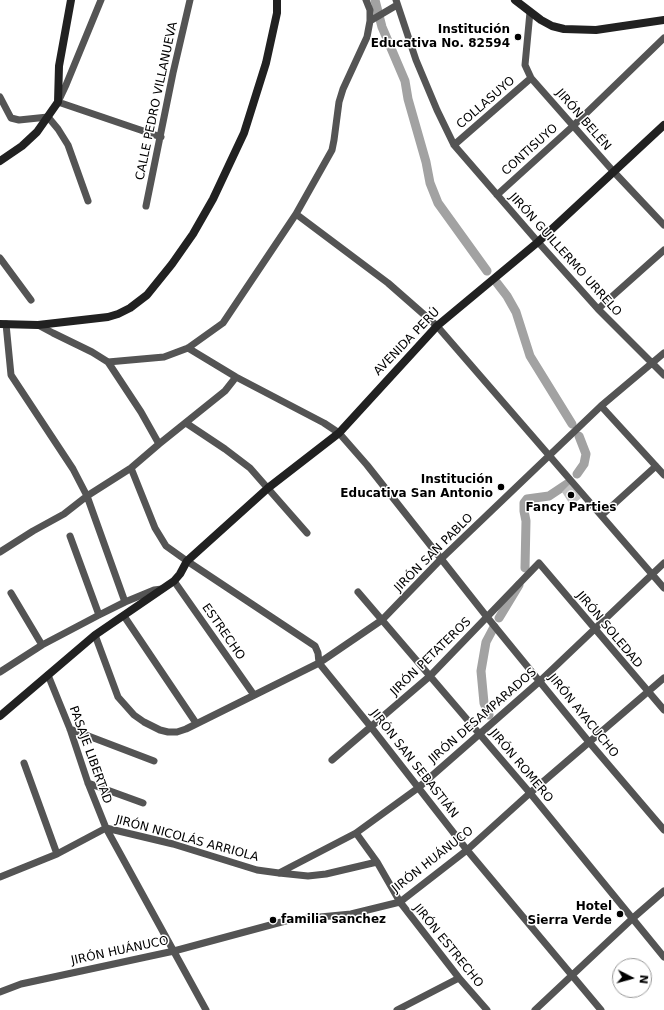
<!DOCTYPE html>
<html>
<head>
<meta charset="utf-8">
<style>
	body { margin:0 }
	#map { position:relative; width:664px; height:1010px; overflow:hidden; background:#fff; font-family:"DejaVu Sans",sans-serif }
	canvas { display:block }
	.north { position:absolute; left:612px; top:958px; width:40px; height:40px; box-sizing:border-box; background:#fff; border:1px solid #999; border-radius:50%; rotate:96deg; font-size:11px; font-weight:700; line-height:16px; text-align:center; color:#000 }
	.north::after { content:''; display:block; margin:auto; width:14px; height:18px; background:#000; clip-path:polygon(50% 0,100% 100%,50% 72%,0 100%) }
</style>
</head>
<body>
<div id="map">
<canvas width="664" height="1010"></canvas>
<div class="north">N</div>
</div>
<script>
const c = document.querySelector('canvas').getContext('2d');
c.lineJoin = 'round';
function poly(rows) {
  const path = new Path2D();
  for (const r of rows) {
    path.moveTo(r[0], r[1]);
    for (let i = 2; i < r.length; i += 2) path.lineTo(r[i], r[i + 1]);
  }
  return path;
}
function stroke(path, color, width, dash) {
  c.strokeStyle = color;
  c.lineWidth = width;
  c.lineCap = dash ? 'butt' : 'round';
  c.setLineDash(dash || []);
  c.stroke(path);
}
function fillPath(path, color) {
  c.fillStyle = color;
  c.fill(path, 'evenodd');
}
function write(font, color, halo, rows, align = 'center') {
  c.font = font + ' "DejaVu Sans",sans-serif';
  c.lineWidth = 3;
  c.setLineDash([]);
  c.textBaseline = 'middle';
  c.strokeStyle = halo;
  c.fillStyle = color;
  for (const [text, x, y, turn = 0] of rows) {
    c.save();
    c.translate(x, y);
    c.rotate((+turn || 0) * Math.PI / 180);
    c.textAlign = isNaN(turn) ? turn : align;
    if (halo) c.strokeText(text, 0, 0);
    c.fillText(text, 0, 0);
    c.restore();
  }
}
stroke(poly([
	[375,0,382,27,405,81,408,99,426,162,430,183,438,203,487,271],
	[497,283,507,296,516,312,530,356,572,424],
	[577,474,584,464,586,454,579,436],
	[525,568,526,521,524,511,524,503,527,499,549,496,567,484],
	[499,618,519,585],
	[489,715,484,703,481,671,486,642,494,627]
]), '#a2a2a2', 9);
fillPath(poly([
	[570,484,581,498,571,506,562,492]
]), '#c4c4c4');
stroke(poly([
	[101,0,66,85,58,102,161,137],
	[366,0,370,10,370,21],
	[396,0,416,60,437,110,454,145,538,242,598,309,664,375],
	[530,12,525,65,531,78,613,171,664,225],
	[0,97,11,118,19,120,48,117,58,129,68,145,88,201],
	[454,145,531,78],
	[497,195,573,126,664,38],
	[146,206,173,73,190,0],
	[296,214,388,283,437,326,664,588],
	[0,258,31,300],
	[598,309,664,250],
	[6,324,11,375,73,469,87,496,125,602],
	[38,325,53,333,92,352,108,362,141,412,159,444],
	[188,348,236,377,324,423,339,433,367,465,487,617,589,742,664,830],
	[108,362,164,357,188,348,223,323,296,214,332,150,334,140,339,102,343,89,367,37,370,21,397,5],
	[601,406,664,475],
	[186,423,225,449,250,468,307,533],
	[131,468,155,528,166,546,187,561,315,646,318,653,319,663,371,727,467,850,601,1010],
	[602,515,656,466],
	[70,536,99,615],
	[0,552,33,531,64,514,87,496,131,468,159,444,225,391,236,377],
	[174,581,254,695],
	[358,592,530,793,664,957],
	[11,593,42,645],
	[124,616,196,723],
	[95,635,118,697,134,715,144,722,160,730,168,732,177,732,186,729,319,663,382,620,441,559,601,406,664,353],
	[0,672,42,645,99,615,125,602,154,590,162,589],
	[48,675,70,729,88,783,106,828,206,1010],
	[70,729,154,761],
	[332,760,430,676,539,563,664,710],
	[24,763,57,854],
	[88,783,143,803],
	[356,833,377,862,400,902,459,978,487,1010],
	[279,873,356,833,418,788,540,681,664,563],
	[0,877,57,854,106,828,173,844,257,870,279,873,308,876,326,874,377,862],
	[0,992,21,984,174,951,289,920,351,914,400,902,467,850,530,793,664,678],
	[397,1010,459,978],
	[535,1010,633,918,664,891]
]), '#545454', 7);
stroke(poly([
	[515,0,541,20,552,26,564,29,596,30,664,20],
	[0,161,22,146,37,132,58,102,59,66,71,0],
	[0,324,38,325,108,317,118,314,130,308,147,295,172,264,193,234,213,199,244,133,266,63,277,13,277,0],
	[0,716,95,635,174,581,180,574,187,561,268,488,339,433,437,326,538,242,664,125]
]), '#212121', 8);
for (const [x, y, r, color] of [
	[518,37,4,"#000"],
	[501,487,4,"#000"],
	[571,495,4,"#000"],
	[620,914,4,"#000"],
	[273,920,4,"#000"]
]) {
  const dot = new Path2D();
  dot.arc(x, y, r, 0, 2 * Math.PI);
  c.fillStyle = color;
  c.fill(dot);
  stroke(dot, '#fff', 1.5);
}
write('bold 12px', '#000', '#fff', [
	["Institución",510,30],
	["Educativa No. 82594",510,44],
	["Institución",493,480],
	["Educativa San Antonio",493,494],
	["Fancy Parties",571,508,"center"],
	["Hotel",612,907],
	["Sierra Verde",612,921],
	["familia sanchez",281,920,"left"]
], 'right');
write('12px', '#000', '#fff', [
	["CALLE PEDRO VILLANUEVA",157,101,-78],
	["COLLASUYO",486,103,-41],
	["JIRÓN BELÉN",583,120,49],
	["CONTISUYO",530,150,-42],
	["JIRÓN GUILLERMO URRELO",565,255,48],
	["AVENIDA PERÚ",407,342,-46],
	["JIRÓN SAN PABLO",434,553,-45],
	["JIRÓN SOLEDAD",609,630,50],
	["ESTRECHO",223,632,55],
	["JIRÓN PETATEROS",431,657,-44],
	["JIRÓN DESAMPARADOS",483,716,-41],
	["JIRÓN AYACUCHO",583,716,51],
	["PASAJE LIBERTAD",90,755,70],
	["JIRÓN SAN SEBASTIÁN",414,764,52],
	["JIRÓN ROMERO",521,766,50],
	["JIRÓN NICOLÁS ARRIOLA",187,839,15],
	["JIRÓN HUÁNUCO",433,860,-38],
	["JIRÓN ESTRECHO",448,946,51],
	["JIRÓN HUÁNUCO",120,951,-12]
]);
</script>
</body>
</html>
